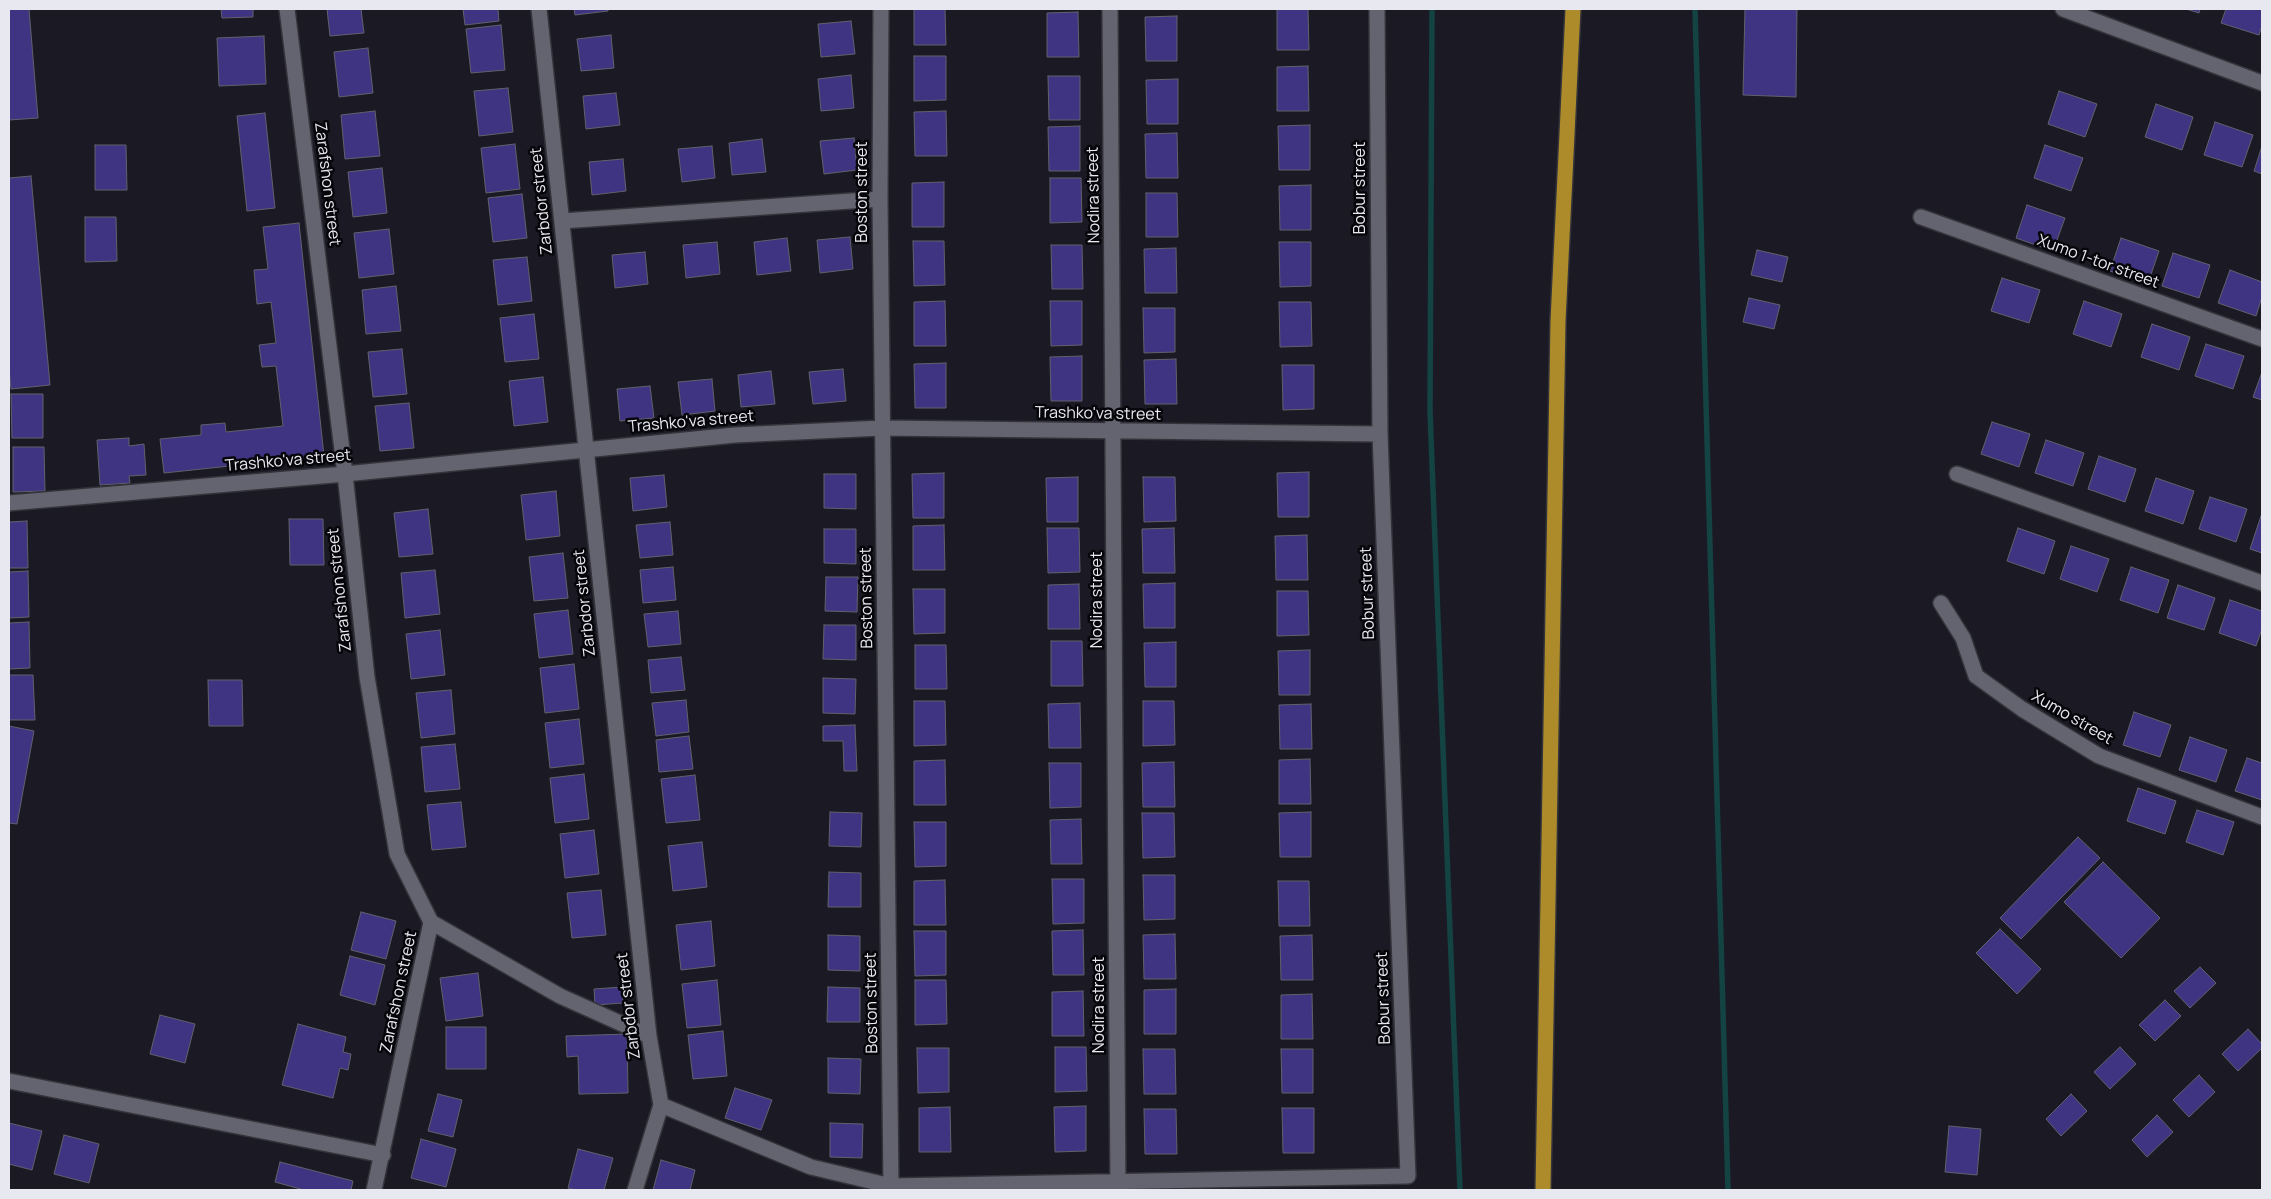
<!DOCTYPE html>
<html>
<head>
<meta charset="utf-8">
<style>
	body { margin:0 }
	#map { position:relative; width:2271px; height:1199px; overflow:hidden; background:#1b1a24; font-family:Manrope,sans-serif }
	canvas { display:block }
	.frame { position:absolute; inset:0; border:10px solid #e8e8f0; pointer-events:none }
</style>
</head>
<body>
<div id="map">
<canvas width="2271" height="1199"></canvas>
<div class="frame"></div>
</div>
<script>
const c = document.querySelector('canvas').getContext('2d');
c.lineJoin = 'round';
function poly(rows) {
  const path = new Path2D();
  for (const r of rows) {
    path.moveTo(r[0], r[1]);
    for (let i = 2; i < r.length; i += 2) path.lineTo(r[i], r[i + 1]);
  }
  return path;
}
function stroke(path, color, width, dash) {
  c.strokeStyle = color;
  c.lineWidth = width;
  c.lineCap = dash ? 'butt' : 'round';
  c.setLineDash(dash || []);
  c.stroke(path);
}
function fillPath(path, color) {
  c.fillStyle = color;
  c.fill(path, 'evenodd');
}
function write(font, color, halo, rows, align = 'center') {
  c.font = font + ' Manrope,sans-serif';
  c.lineWidth = 5;
  c.setLineDash([]);
  c.textBaseline = 'middle';
  c.strokeStyle = halo;
  c.fillStyle = color;
  for (const [text, x, y, turn = 0] of rows) {
    c.save();
    c.translate(x, y);
    c.rotate((+turn || 0) * Math.PI / 180);
    c.textAlign = isNaN(turn) ? turn : align;
    if (halo) c.strokeText(text, 0, 0);
    c.fillText(text, 0, 0);
    c.restore();
  }
}
stroke(poly([
	[1432,9,1430,411,1460,1190],
	[1695,9,1728,1190]
]), '#144344', 5.5);
const building = poly([
	[9,9,29,9,38,118,9,120,9,9],
	[221,9,253,9,253,17,222,18,221,9],
	[327,9,361,9,364,33,330,36,327,9],
	[463,9,498,9,499,21,465,25,463,9],
	[574,9,608,9,608,11,575,15,574,9],
	[914,9,945,9,946,45,914,45,914,9],
	[1277,9,1308,9,1309,50,1277,50,1277,9],
	[1745,9,1797,9,1796,97,1743,95,1745,9],
	[2186,9,2200,9,2199,13,2186,9],
	[2226,9,2262,9,2262,25,2259,35,2221,23,2226,9],
	[1078,12,1079,57,1047,57,1047,13,1078,12],
	[1177,16,1177,61,1146,61,1145,17,1177,16],
	[851,21,855,54,821,57,818,24,851,21],
	[501,25,505,70,471,73,466,29,501,25],
	[611,35,614,68,581,71,577,39,611,35],
	[264,36,266,84,219,86,217,38,264,36],
	[368,48,373,93,339,97,334,52,368,48],
	[914,56,946,56,946,100,914,101,914,56],
	[1308,66,1309,111,1277,111,1277,67,1308,66],
	[851,75,854,108,821,111,818,79,851,75],
	[1048,76,1080,76,1080,120,1049,120,1048,76],
	[1178,79,1178,124,1147,124,1146,80,1178,79],
	[508,88,513,132,479,136,474,91,508,88],
	[2059,91,2097,104,2085,137,2048,124,2059,91],
	[616,93,620,125,586,129,583,96,616,93],
	[2156,104,2193,117,2182,150,2145,137,2156,104],
	[375,111,380,156,345,159,341,115,375,111],
	[946,111,947,156,915,156,914,112,946,111],
	[265,113,275,208,247,211,237,116,265,113],
	[2215,122,2253,135,2242,167,2204,155,2215,122],
	[1310,125,1310,170,1279,170,1278,126,1310,125],
	[1080,126,1080,171,1049,171,1048,127,1080,126],
	[1177,133,1178,178,1146,178,1145,134,1177,133],
	[854,138,857,170,824,174,820,141,854,138],
	[762,139,766,172,732,175,729,143,762,139],
	[515,144,520,189,486,193,481,148,515,144],
	[95,145,126,145,127,190,95,190,95,145],
	[2045,145,2083,158,2071,191,2034,178,2045,145],
	[712,146,715,178,682,182,678,149,712,146],
	[2262,146,2262,174,2254,171,2262,146],
	[623,159,626,191,592,195,589,162,623,159],
	[382,168,387,213,353,217,348,172,382,168],
	[31,176,50,385,11,389,9,368,9,178,31,176],
	[1050,178,1081,178,1082,222,1050,223,1050,178],
	[944,182,944,227,912,227,912,183,944,182],
	[1311,185,1311,230,1280,230,1279,186,1311,185],
	[1146,193,1177,193,1178,237,1146,237,1146,193],
	[522,194,527,238,493,242,488,198,522,194],
	[2027,205,2065,218,2053,251,2016,238,2027,205],
	[85,217,116,217,117,261,85,262,85,217],
	[299,223,324,456,164,473,160,439,201,435,201,425,225,423,226,432,283,426,276,366,262,367,259,345,276,343,271,302,257,304,254,270,268,269,263,227,299,223],
	[389,229,394,274,359,278,354,233,389,229],
	[850,237,853,269,820,273,817,240,850,237],
	[787,238,791,271,757,275,754,242,787,238],
	[2121,238,2159,251,2148,283,2110,271,2121,238],
	[913,241,944,241,945,285,914,286,913,241],
	[717,242,720,274,686,278,683,245,717,242],
	[1279,242,1311,242,1311,286,1280,287,1279,242],
	[1051,245,1082,245,1083,289,1052,289,1051,245],
	[1176,248,1177,293,1145,293,1144,249,1176,248],
	[1757,250,1788,257,1782,282,1751,275,1757,250],
	[645,252,648,284,615,288,612,255,645,252],
	[2173,253,2210,265,2199,298,2162,286,2173,253],
	[527,257,532,301,498,305,493,260,527,257],
	[2230,270,2262,282,2262,297,2256,316,2218,303,2230,270],
	[2002,278,2040,290,2029,323,1991,311,2002,278],
	[396,286,401,331,366,334,362,290,396,286],
	[1749,298,1780,305,1774,329,1743,322,1749,298],
	[945,301,946,346,914,346,914,302,945,301],
	[1050,301,1082,301,1082,345,1051,346,1050,301],
	[2084,301,2122,314,2111,347,2073,334,2084,301],
	[1279,302,1311,302,1312,346,1280,347,1279,302],
	[1143,308,1175,308,1175,352,1144,353,1143,308],
	[534,314,539,359,505,362,500,318,534,314],
	[2152,324,2190,337,2179,370,2141,357,2152,324],
	[2206,344,2244,356,2233,389,2195,376,2206,344],
	[402,349,407,394,373,397,368,352,402,349],
	[1082,356,1082,401,1051,401,1050,357,1082,356],
	[1176,359,1177,404,1145,404,1144,360,1176,359],
	[946,363,946,408,915,408,914,364,946,363],
	[1282,365,1314,365,1314,409,1283,410,1282,365],
	[843,369,846,401,813,404,809,372,843,369],
	[771,371,775,404,741,407,738,375,771,371],
	[2262,372,2262,400,2253,397,2262,372],
	[543,377,548,422,514,426,509,381,543,377],
	[712,379,715,411,682,415,678,382,712,379],
	[650,386,654,418,620,421,617,389,650,386],
	[11,394,43,394,43,438,12,438,11,394],
	[409,403,414,448,380,451,375,406,409,403],
	[1992,422,2030,434,2019,467,1981,454,1992,422],
	[129,438,129,446,144,444,146,475,129,476,130,483,100,485,97,440,129,438],
	[2046,440,2084,453,2073,486,2035,473,2046,440],
	[13,447,44,447,45,491,13,492,13,447],
	[2099,456,2136,469,2125,502,2088,489,2099,456],
	[1309,472,1309,517,1278,517,1277,473,1309,472],
	[944,473,944,518,913,518,912,474,944,473],
	[824,474,856,474,856,509,824,508,824,474],
	[664,475,667,507,633,511,630,478,664,475],
	[1078,477,1078,522,1047,522,1046,478,1078,477],
	[1143,477,1175,477,1176,521,1144,522,1143,477],
	[2156,478,2194,491,2183,524,2145,511,2156,478],
	[556,491,560,536,526,540,521,495,556,491],
	[2210,497,2247,509,2236,542,2199,529,2210,497],
	[428,509,433,554,399,557,394,513,428,509],
	[2261,516,2262,516,2262,553,2250,549,2261,516],
	[289,519,323,519,324,565,290,565,289,519],
	[27,521,28,568,9,568,9,522,27,521],
	[670,522,673,555,640,558,636,525,670,522],
	[944,525,945,570,913,570,913,526,944,525],
	[1047,528,1079,528,1080,572,1048,573,1047,528],
	[1174,528,1175,573,1143,573,1142,529,1174,528],
	[2018,528,2055,541,2044,574,2007,561,2018,528],
	[824,529,856,529,856,564,824,563,824,529],
	[1307,535,1308,580,1276,580,1275,536,1307,535],
	[2071,546,2109,559,2097,592,2060,579,2071,546],
	[563,553,568,598,534,601,529,557,563,553],
	[673,567,676,600,643,603,640,570,673,567],
	[2131,567,2169,580,2158,613,2120,600,2131,567],
	[435,570,440,614,405,618,401,573,435,570],
	[28,571,29,617,9,618,9,572,28,571],
	[826,577,858,577,857,612,825,611,826,577],
	[1175,583,1175,628,1144,628,1143,584,1175,583],
	[1079,584,1080,629,1048,629,1048,585,1079,584],
	[2178,585,2215,598,2204,630,2167,618,2178,585],
	[913,589,945,589,945,633,914,634,913,589],
	[1277,591,1308,591,1309,635,1277,636,1277,591],
	[2230,600,2262,611,2262,629,2256,646,2219,633,2230,600],
	[568,610,573,654,539,658,534,614,568,610],
	[678,611,681,644,648,647,644,614,678,611],
	[29,622,30,668,9,669,9,623,29,622],
	[824,625,856,625,856,660,823,659,824,625],
	[440,630,445,675,411,679,406,634,440,630],
	[1051,641,1082,641,1083,686,1051,686,1051,641],
	[1176,642,1176,687,1145,687,1144,643,1176,642],
	[915,645,946,645,947,689,915,689,915,645],
	[1310,650,1310,695,1279,695,1278,651,1310,650],
	[681,657,685,690,651,693,648,660,681,657],
	[574,664,579,709,545,713,540,668,574,664],
	[9,675,33,675,35,720,9,720,9,675],
	[823,678,856,679,855,714,823,713,823,678],
	[208,680,242,680,243,726,209,726,208,680],
	[451,690,455,734,421,738,416,693,451,690],
	[686,700,689,732,656,736,652,703,686,700],
	[914,701,945,701,946,745,914,746,914,701],
	[1143,701,1174,701,1175,745,1143,746,1143,701],
	[1080,703,1081,748,1049,748,1048,704,1080,703],
	[1311,704,1312,749,1280,749,1279,705,1311,704],
	[2134,712,2171,725,2160,757,2123,745,2134,712],
	[579,719,584,764,550,768,545,723,579,719],
	[855,725,857,771,844,771,843,741,823,741,823,726,855,725],
	[9,726,34,731,17,824,9,823,9,726],
	[689,736,693,769,659,772,656,740,689,736],
	[2190,737,2227,750,2216,782,2179,770,2190,737],
	[455,744,460,789,425,792,421,747,455,744],
	[2247,758,2262,763,2262,800,2235,791,2247,758],
	[1310,759,1311,804,1279,804,1279,760,1310,759],
	[945,760,946,805,914,805,914,761,945,760],
	[1174,762,1175,807,1143,807,1142,763,1174,762],
	[1049,763,1081,763,1081,807,1050,808,1049,763],
	[584,774,589,819,555,823,550,778,584,774],
	[695,775,700,820,666,823,661,779,695,775],
	[2138,788,2176,801,2165,834,2127,821,2138,788],
	[461,802,466,847,432,850,427,805,461,802],
	[2197,810,2234,822,2223,855,2186,842,2197,810],
	[830,812,862,813,861,847,829,846,830,812],
	[1311,812,1311,857,1280,857,1279,813,1311,812],
	[1142,813,1174,813,1175,857,1143,858,1142,813],
	[1081,819,1082,864,1051,864,1050,820,1081,819],
	[914,822,946,822,946,866,915,867,914,822],
	[594,830,599,874,565,878,560,834,594,830],
	[2078,837,2100,858,2021,939,2000,918,2078,837],
	[702,842,707,887,673,891,668,846,702,842],
	[2103,862,2160,918,2121,958,2064,902,2103,862],
	[829,872,861,873,861,907,828,907,829,872],
	[1143,875,1175,875,1175,919,1144,920,1143,875],
	[1052,879,1084,879,1084,923,1053,924,1052,879],
	[945,880,946,925,914,925,914,881,945,880],
	[1278,881,1309,881,1310,926,1279,926,1278,881],
	[601,890,606,935,572,938,567,893,601,890],
	[361,912,396,921,386,959,351,950,361,912],
	[711,921,715,966,681,970,676,925,711,921],
	[2000,929,2041,969,2017,994,1976,953,2000,929],
	[1083,930,1084,975,1053,975,1052,931,1083,930],
	[914,931,946,931,946,975,915,976,914,931],
	[1175,934,1176,979,1144,979,1143,935,1175,934],
	[828,935,860,936,860,971,828,970,828,935],
	[1312,935,1313,980,1281,980,1280,936,1312,935],
	[350,956,385,965,375,1005,340,995,350,956],
	[2200,967,2216,983,2190,1008,2174,991,2200,967],
	[478,973,483,1016,446,1021,440,978,478,973],
	[717,980,721,1025,687,1028,682,984,717,980],
	[915,980,946,980,947,1024,915,1025,915,980],
	[622,987,623,1003,595,1005,594,989,622,987],
	[828,987,860,988,860,1022,827,1022,828,987],
	[1176,989,1176,1034,1144,1034,1144,990,1176,989],
	[1083,991,1084,1036,1052,1036,1052,992,1083,991],
	[1312,994,1313,1039,1281,1039,1281,995,1312,994],
	[2165,1000,2181,1016,2155,1041,2139,1025,2165,1000],
	[160,1015,195,1024,185,1063,150,1054,160,1015],
	[298,1024,346,1037,343,1052,351,1054,348,1070,340,1068,333,1098,282,1085,298,1024],
	[446,1027,486,1027,486,1069,446,1069,446,1027],
	[2248,1029,2262,1044,2262,1048,2238,1071,2222,1054,2248,1029],
	[723,1031,727,1076,693,1079,688,1035,723,1031],
	[627,1034,628,1093,579,1094,578,1056,567,1057,566,1036,627,1034],
	[1055,1047,1086,1047,1087,1091,1055,1092,1055,1047],
	[2120,1047,2136,1064,2110,1089,2094,1072,2120,1047],
	[917,1048,949,1048,949,1092,918,1093,917,1048],
	[1143,1049,1175,1049,1176,1094,1144,1094,1143,1049],
	[1281,1049,1313,1049,1313,1093,1282,1093,1281,1049],
	[828,1058,861,1059,860,1094,828,1093,828,1058],
	[2199,1075,2215,1092,2189,1117,2173,1100,2199,1075],
	[735,1088,772,1100,761,1130,725,1118,735,1088],
	[438,1094,462,1100,453,1137,428,1131,438,1094],
	[2071,1094,2087,1111,2061,1136,2046,1119,2071,1094],
	[1086,1106,1086,1151,1055,1152,1054,1107,1086,1106],
	[950,1107,951,1152,919,1152,919,1108,950,1107],
	[1282,1108,1314,1108,1314,1153,1283,1153,1282,1108],
	[1144,1109,1176,1109,1177,1154,1145,1154,1144,1109],
	[2157,1115,2173,1132,2147,1157,2132,1140,2157,1115],
	[9,1123,42,1131,32,1170,9,1164,9,1123],
	[830,1123,863,1124,862,1158,830,1157,830,1123],
	[1949,1126,1981,1129,1977,1175,1945,1172,1949,1126],
	[64,1135,99,1144,89,1183,54,1174,64,1135],
	[421,1139,456,1149,446,1187,411,1178,421,1139],
	[578,1149,613,1158,604,1190,576,1190,568,1188,578,1149],
	[661,1160,695,1170,690,1190,653,1190,661,1160],
	[280,1162,353,1181,351,1190,304,1190,275,1182,280,1162]
]);
fillPath(building, '#3f3481');
stroke(building, '#61616d', 1);
const minor = poly([
	[287,9,345,474,367,677,397,854,431,922,374,1190],
	[539,9,649,1036,661,1105,635,1190],
	[881,9,880,199,891,1186],
	[1110,9,1118,1190],
	[2063,9,2262,83],
	[1921,217,2262,339],
	[562,221,880,199],
	[1957,474,2262,583],
	[9,503,345,474,735,435,882,428,1380,434],
	[1941,603,1963,638,1976,676,2022,709,2099,756,2262,817],
	[431,922,560,996,649,1036],
	[9,1081,383,1155],
	[661,1105,811,1167,891,1186,1408,1176,1380,434,1377,9]
]);
const trunk = poly([
	[1543,1190,1558,321,1573,9]
]);
stroke(minor, '#33333a', 18);
stroke(trunk, '#33333a', 18);
stroke(minor, '#646470', 15);
stroke(trunk, '#ad8b2b', 15);
write('16px', '#e8e8f0', '#06060a', [
	["Zarafshon street",327,184,83],
	["Bobur street",1361,188,-90],
	["Boston street",863,192,-90],
	["Nodira street",1094,195,-91],
	["Zarbdor street",542,201,-96],
	["Xumo 1-tor street",2098,262,20],
	["Trashko'va street",1098,414,1],
	["Trashko'va street",691,422,-5],
	["Trashko'va street",288,461,-5],
	["Zarafshon street",340,590,-96],
	["Bobur street",1368,593,-92],
	["Boston street",867,598,-91],
	["Nodira street",1098,600,-90],
	["Zarbdor street",585,603,-96],
	["Xumo street",2072,718,30],
	["Zarafshon street",399,992,-78],
	["Bobur street",1384,998,-92],
	["Boston street",872,1003,-91],
	["Nodira street",1100,1005,-90],
	["Zarbdor street",629,1006,-97]
]);
</script>
</body>
</html>
